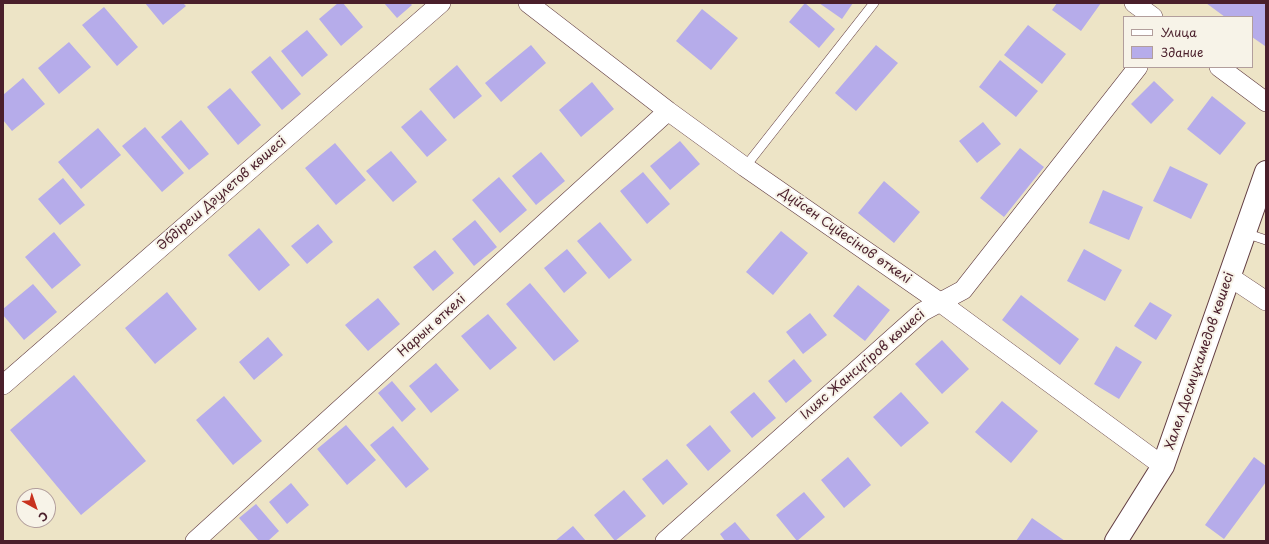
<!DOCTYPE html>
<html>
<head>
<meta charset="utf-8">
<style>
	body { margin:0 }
	#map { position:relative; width:1269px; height:544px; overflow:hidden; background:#ede4c6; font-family:"Playpen Sans",sans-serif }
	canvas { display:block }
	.frame { position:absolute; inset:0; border:4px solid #4a1f2b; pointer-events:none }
	.legend { position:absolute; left:1123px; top:16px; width:130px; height:52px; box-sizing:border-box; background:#f7f3e8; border:1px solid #b29e9c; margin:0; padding:5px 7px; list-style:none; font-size:12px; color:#4a1f2b }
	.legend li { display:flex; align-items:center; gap:8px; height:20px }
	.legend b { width:20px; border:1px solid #b29e9c }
	.north { position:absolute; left:16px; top:488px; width:40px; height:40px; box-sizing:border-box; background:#f7f3e8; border:1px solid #b29e9c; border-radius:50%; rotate:140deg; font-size:11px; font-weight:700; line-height:16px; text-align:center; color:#4a1f2b }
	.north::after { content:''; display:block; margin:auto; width:14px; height:18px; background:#c8321e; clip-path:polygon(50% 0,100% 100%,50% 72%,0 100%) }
</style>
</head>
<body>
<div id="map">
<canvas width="1269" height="544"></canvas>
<div class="frame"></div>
<ul class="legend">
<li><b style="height:5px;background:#fff"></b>Улица</li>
<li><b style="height:11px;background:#b6acea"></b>Здание</li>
</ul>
<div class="north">С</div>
</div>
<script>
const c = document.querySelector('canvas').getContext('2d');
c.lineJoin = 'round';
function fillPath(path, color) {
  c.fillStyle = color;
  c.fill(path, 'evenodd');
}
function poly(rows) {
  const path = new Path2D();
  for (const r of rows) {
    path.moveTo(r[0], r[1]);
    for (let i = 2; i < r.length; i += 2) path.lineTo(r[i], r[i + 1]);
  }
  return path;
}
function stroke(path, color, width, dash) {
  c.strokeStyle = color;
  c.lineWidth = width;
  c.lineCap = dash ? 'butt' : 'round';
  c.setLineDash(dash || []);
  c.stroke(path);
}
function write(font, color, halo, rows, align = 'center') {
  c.font = font + ' "Playpen Sans",sans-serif';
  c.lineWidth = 4;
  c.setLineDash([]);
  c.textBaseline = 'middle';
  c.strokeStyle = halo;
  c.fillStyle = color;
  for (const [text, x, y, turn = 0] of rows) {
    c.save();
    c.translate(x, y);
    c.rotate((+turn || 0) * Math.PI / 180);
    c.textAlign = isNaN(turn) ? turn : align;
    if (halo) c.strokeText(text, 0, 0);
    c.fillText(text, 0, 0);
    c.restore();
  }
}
fillPath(poly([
	[145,3,183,3,186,6,163,25],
	[338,3,343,3,363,27,341,46,319,19],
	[384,3,410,3,412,5,397,18],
	[805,3,835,29,819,48,789,22],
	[819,3,853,3,842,19],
	[1057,3,1101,3,1081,31,1052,10],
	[1206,3,1266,3,1266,45,1265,46,1252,37,1252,17,1225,17],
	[104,7,138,47,117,66,82,25],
	[702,9,738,38,711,70,676,41],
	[1028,25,1066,54,1042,84,1004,55],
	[307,30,328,55,302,77,281,51],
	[69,42,91,67,59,94,38,68],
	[531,45,546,63,501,102,485,83],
	[876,45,898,63,856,111,835,93],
	[270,56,301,94,282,110,251,72],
	[1000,60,1038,91,1016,117,979,87],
	[457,65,482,96,454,119,429,89],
	[23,78,45,104,12,131,3,120,3,95],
	[1154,81,1174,100,1151,124,1131,104],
	[592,82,614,109,581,137,559,110],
	[230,88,261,125,238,145,207,107],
	[1212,96,1246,123,1220,155,1187,129],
	[421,110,447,140,427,157,401,127],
	[181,120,209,154,189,170,161,137],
	[983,122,1001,144,977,163,959,141],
	[145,127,184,173,162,192,122,146],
	[98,128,121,155,81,189,58,162],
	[680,141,700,164,670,190,650,166],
	[335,143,366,180,336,205,305,168],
	[1020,148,1044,167,1004,217,980,198],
	[391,151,417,182,393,202,366,171],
	[541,152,565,181,536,205,512,176],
	[1170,166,1208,184,1191,219,1153,201],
	[643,172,670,204,647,224,620,191],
	[499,177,527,210,500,233,472,200],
	[63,178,85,205,60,225,38,199],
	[884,181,920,212,894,243,858,213],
	[1103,190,1143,207,1129,240,1089,223],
	[475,220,497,247,474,266,452,239],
	[600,222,632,260,609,279,577,241],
	[318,224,333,242,307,264,291,246],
	[259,228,290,265,259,291,228,255],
	[781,231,808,253,773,295,746,272],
	[54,232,81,265,52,289,25,257],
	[567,249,587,273,564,293,544,268],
	[1084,249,1122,270,1105,301,1067,281],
	[435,250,454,273,433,291,413,267],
	[530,283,579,341,554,361,506,304],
	[33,284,57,312,24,340,3,315,3,309],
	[858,285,890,310,865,341,833,316],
	[167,292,197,329,155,364,125,328],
	[1021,295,1079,339,1060,365,1002,320],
	[378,298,400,324,368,351,345,325],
	[1150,302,1172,315,1156,340,1134,326],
	[810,313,827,335,803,354,786,332],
	[488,314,517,348,490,370,461,336],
	[268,337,283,355,254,380,239,362],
	[942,340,969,369,942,394,915,364],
	[1116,346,1142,362,1119,399,1094,384],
	[794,359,812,381,786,403,768,381],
	[436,363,459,390,431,413,409,386],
	[74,375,146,461,81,515,10,430],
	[392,381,416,409,402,422,378,393],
	[754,392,776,418,752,438,730,412],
	[901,392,929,423,901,447,873,417],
	[224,396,262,441,233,465,196,420],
	[1002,401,1038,431,1011,463,975,432],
	[346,425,376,460,347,485,317,449],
	[710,425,731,451,708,471,686,445],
	[393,426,429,469,406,488,370,445],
	[848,457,871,485,844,508,821,480],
	[1254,457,1266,466,1266,482,1224,539,1205,525],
	[667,459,688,484,663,505,642,479],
	[291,483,309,505,287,524,269,502],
	[624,490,646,516,615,541,594,515],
	[804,492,825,517,797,541,776,515],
	[256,504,279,531,268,541,259,541,239,518],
	[1032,518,1065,541,1016,541],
	[735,522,751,541,725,541,720,534],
	[573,526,586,541,555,541]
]), '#b6acea');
const service = poly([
	[745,167,874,3],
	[1245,233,1266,240]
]);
const minor = poly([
	[528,3,668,111,745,167,941,303,1163,466],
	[1134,3,1153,17],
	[1219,67,1266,102],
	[1230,277,1266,301],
	[3,385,441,3],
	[195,541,668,111],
	[665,541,922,312,963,290,1138,67]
]);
const tertiary = poly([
	[1116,541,1163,466,1266,172]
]);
stroke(service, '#623d42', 10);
stroke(minor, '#623d42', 20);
stroke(tertiary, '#623d42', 24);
stroke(service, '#fff', 9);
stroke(minor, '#fff', 19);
stroke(tertiary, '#fff', 22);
write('13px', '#4a1f2b', '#f7f3e8', [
	["Әбдіреш Дәулетов көшесі",222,194,-41],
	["Дүйсен Сүйесінов өткелі",845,236,35],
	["Нарын өткелі",432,326,-42],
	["Халел Досмұхамедов көшесі",1200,361,-71],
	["Ілияс Жансүгіров көшесі",863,365,-41]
]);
</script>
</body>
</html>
